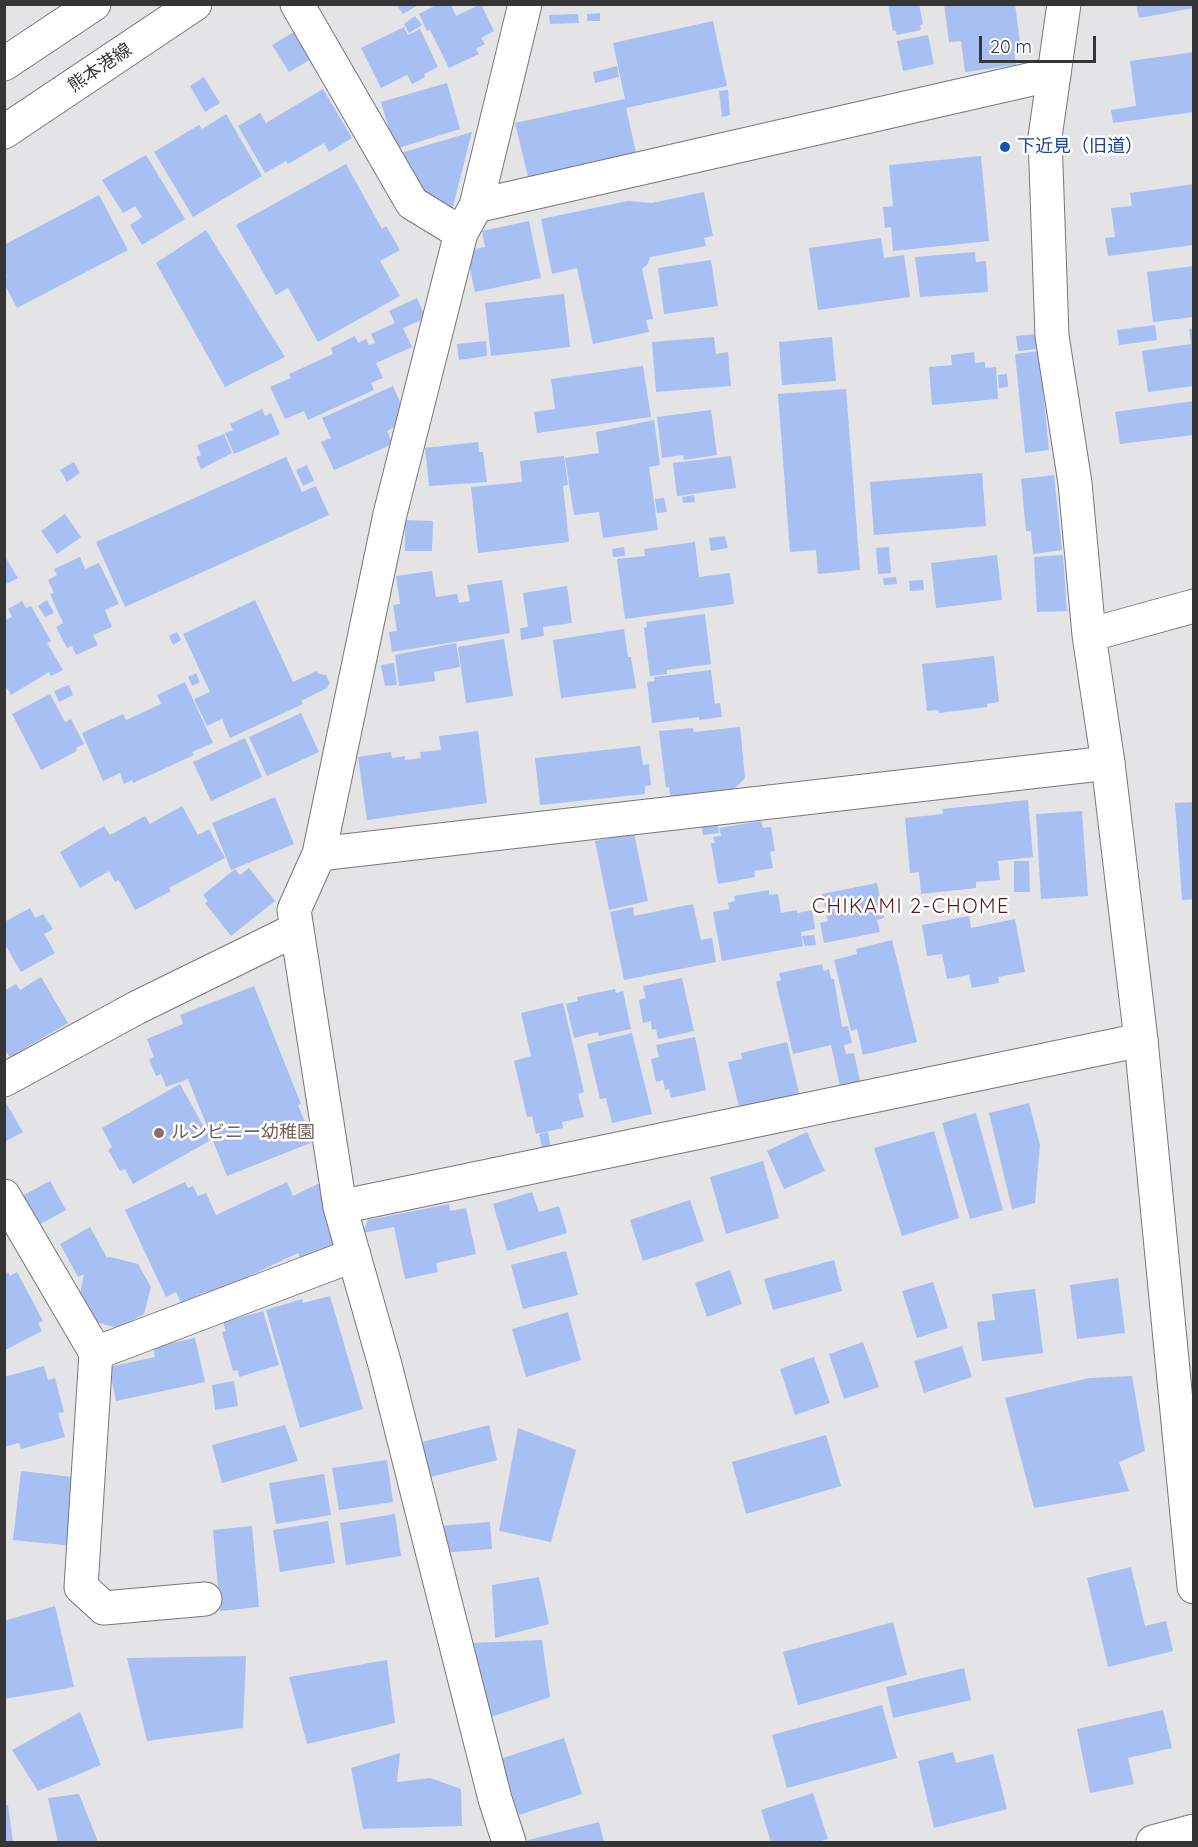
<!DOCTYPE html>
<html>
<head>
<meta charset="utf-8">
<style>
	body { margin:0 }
	#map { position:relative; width:1198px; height:1847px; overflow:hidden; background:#e4e4e6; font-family:Quicksand,sans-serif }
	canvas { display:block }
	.frame { position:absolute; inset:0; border:6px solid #353536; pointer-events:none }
	.scale { position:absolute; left:979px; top:36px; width:117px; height:27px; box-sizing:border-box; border:3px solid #353536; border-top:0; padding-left:8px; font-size:18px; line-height:21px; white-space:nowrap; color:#353536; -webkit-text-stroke:4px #fff; paint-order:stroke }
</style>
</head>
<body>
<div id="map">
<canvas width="1198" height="1847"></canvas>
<div class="frame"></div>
<div class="scale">20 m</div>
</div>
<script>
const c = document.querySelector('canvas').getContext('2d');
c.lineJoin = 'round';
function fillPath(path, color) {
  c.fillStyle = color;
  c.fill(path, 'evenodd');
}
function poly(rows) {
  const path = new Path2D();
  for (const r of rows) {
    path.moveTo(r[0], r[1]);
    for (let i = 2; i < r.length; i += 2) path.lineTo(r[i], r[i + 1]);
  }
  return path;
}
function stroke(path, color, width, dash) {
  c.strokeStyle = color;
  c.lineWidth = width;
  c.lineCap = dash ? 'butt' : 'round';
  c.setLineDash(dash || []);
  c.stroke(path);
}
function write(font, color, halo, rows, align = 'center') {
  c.font = font + ' Quicksand,"Noto Sans JP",sans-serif';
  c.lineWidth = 5;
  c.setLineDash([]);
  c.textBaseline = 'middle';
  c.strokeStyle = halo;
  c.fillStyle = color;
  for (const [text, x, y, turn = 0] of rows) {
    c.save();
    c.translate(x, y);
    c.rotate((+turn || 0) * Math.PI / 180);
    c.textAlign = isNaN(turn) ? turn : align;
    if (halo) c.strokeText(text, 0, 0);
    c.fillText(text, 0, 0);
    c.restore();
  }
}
fillPath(poly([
	[396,4,420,4,403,14],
	[438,4,451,4,456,16,481,4,494,31,481,38,485,44,476,49,479,54,449,68,430,30,427,31,419,14],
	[888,4,919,4,923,24,920,25,921,30,897,35,895,30,893,31],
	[944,4,1015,4,1021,50,1014,51,1016,65,965,72,961,41,949,42],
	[1136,4,1194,4,1194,8,1139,18],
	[600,13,600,21,587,21,587,14],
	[578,14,579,23,550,24,549,15],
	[415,16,422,25,409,33,404,24],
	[713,21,727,86,626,108,637,157,529,181,515,123,625,99,613,43],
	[404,27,408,35,420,29,438,67,424,74,425,77,412,84,407,75,381,88,361,48],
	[297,30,313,58,289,72,272,45],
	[928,35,934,64,903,71,897,41],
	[1194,52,1194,112,1113,123,1111,110,1136,106,1130,61],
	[617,66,619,77,595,83,593,72],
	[204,77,220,103,205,112,190,86],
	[447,83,460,129,395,149,381,102],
	[323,89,352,138,329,152,324,143,288,164,286,161,265,173,238,126,260,113,266,123],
	[728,90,730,115,722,117,719,91],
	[226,114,262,176,193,217,154,152,199,125,202,129],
	[472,132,451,214,429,205,394,155],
	[146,155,185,219,142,245,130,225,142,217,135,206,123,213,102,180],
	[981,156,989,241,893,251,891,227,885,228,883,207,893,206,889,165],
	[346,164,382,229,386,226,400,250,380,261,400,296,318,342,288,288,276,295,236,225],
	[1194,184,1194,245,1108,256,1105,238,1115,237,1111,208,1132,206,1130,193],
	[704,192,713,236,704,238,706,246,650,257,648,264,642,269,653,319,646,320,649,332,593,344,577,268,552,274,541,219,628,201,652,203],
	[99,195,128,250,17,308,4,283,4,278,7,276,4,271,4,245],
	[529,221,541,278,475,292,466,251,485,247,482,231],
	[206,230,285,357,225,387,156,263],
	[881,238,884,258,904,255,910,297,818,310,809,248],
	[975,252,976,262,986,261,988,292,920,297,915,257],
	[711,260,718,306,664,314,658,268],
	[1194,266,1194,317,1153,322,1147,272],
	[564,294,570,347,491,356,485,303],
	[417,298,426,318,403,328,412,347,376,363,383,378,371,383,374,390,308,420,304,411,285,419,270,387,291,378,289,374,333,354,331,348,355,336,358,343,366,339,369,345,375,343,371,334,395,323,389,311],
	[1155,325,1157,340,1119,345,1117,330],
	[1194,328,1194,386,1148,392,1142,351,1191,344,1189,329],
	[1037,334,1038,349,1018,351,1016,336],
	[714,337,716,354,728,352,731,386,656,392,652,342],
	[832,337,836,381,782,385,779,342],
	[486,341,487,356,459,360,457,344],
	[1039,351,1049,450,1025,453,1015,354],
	[974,352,975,363,985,362,985,368,996,367,998,399,932,405,929,367,952,365,951,355],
	[643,366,651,417,537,433,534,412,555,409,551,379],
	[1007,374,1008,387,999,388,998,375],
	[393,386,406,416,397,420,399,425,387,431,393,444,334,470,321,442,331,438,322,418],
	[846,389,860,570,818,574,816,550,790,552,778,394],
	[1194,401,1194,435,1120,444,1115,412],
	[262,409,265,416,271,413,280,434,234,454,225,433,233,430,230,424],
	[711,410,717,455,684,460,683,455,662,458,657,417],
	[654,420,660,465,649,467,658,530,603,538,599,512,574,515,565,458,599,453,596,432],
	[224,434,232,453,201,469,196,457,201,455,197,445],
	[478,442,479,452,483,452,487,482,429,486,425,448],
	[564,456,568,485,563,486,569,542,478,553,471,487,522,482,520,461],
	[731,456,736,488,677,496,673,463],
	[286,457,302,492,316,486,329,515,125,607,96,542],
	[74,462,80,473,67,482,60,470],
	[307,465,314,481,303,486,296,470],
	[982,473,986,526,874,535,870,482],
	[1054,475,1062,550,1033,554,1031,531,1026,531,1021,479],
	[694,495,695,502,683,503,682,497],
	[664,498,667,512,657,513,655,499],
	[65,514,81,537,57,554,41,531],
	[405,520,433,521,432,551,405,551],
	[725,536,728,548,711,551,709,538],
	[695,542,699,577,730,573,734,604,625,619,617,559,645,556,644,549],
	[624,547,625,556,613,557,612,549],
	[889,547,891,573,878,574,876,548],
	[4,555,18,578,4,585],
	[997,555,1002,600,936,608,931,563],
	[1063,555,1067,611,1037,612,1034,557],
	[80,557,85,569,99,563,119,604,105,610,112,627,93,635,98,645,76,655,72,646,67,648,56,627,63,623,50,594,54,593,48,580,57,575,54,569],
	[432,571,436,597,457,594,459,603,470,601,467,585,502,580,510,633,392,652,389,632,397,631,393,605,400,604,396,576],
	[896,577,897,584,884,585,883,578],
	[923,580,924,590,910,591,909,581],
	[567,586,572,623,543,627,544,636,521,640,520,628,528,627,523,593],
	[47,600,54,613,45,617,38,606],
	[255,600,293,682,317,671,319,674,326,675,330,683,327,688,301,701,303,704,230,738,222,719,207,726,194,699,210,692,183,634],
	[22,601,26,608,31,606,51,641,47,643,63,670,51,676,49,672,11,695,4,684,4,621,12,617,8,609],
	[705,614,711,664,667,670,667,674,650,676,644,628,647,627,646,622],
	[624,629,628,657,631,657,636,688,561,698,553,640],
	[177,632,181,640,173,645,169,636],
	[504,639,513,696,466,703,458,647],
	[456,643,460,667,434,672,435,681,399,686,395,655],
	[994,656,999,702,987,704,987,707,939,713,938,710,927,711,922,664],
	[394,663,397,685,385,686,381,665],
	[711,670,715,704,720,703,722,717,699,720,699,717,652,723,647,682,655,681,654,677],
	[196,673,200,682,192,686,188,677],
	[185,682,213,743,192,752,194,755,133,783,132,780,124,784,120,773,103,781,82,733,123,714,126,720,161,704,157,695],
	[69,685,73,695,59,702,54,691],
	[50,694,65,722,71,719,84,744,76,748,77,751,41,770,12,714],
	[301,713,319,752,267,776,249,737],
	[740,727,745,778,734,789,670,796,669,787,666,788,659,731,693,728,694,732],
	[478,731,487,803,367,820,358,757,391,752,392,758,405,756,405,760,421,758,420,752,441,750,439,736],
	[245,738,262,777,211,801,193,762],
	[640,746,643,765,649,764,651,785,645,786,645,794,540,805,535,758],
	[275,797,294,844,231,870,212,823],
	[1028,800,1033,857,998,861,1000,880,976,882,976,888,921,894,919,872,910,873,905,818,943,814,942,809],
	[1194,802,1194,899,1182,900,1175,803],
	[182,806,198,835,209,829,225,858,169,888,171,891,135,910,119,880,115,882,109,871,80,888,60,852,104,826,110,835,145,816,150,824],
	[1082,811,1088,896,1041,899,1036,814],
	[717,820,719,833,703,835,701,823],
	[761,821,763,828,771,827,775,851,770,852,773,868,754,871,755,877,718,884,711,843,715,843,713,837,721,836,719,828],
	[634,833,648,901,609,910,595,841],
	[1014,861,1029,861,1030,892,1014,892],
	[249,868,275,901,231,936,205,903,208,901,203,895,235,869,240,875],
	[877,883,884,918,877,920,880,932,824,943,820,923,828,921,822,894],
	[769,890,769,895,778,894,781,913,797,910,799,920,798,913,812,910,815,929,801,932,803,946,722,961,713,912,729,909,728,903,735,901,734,896],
	[693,904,701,940,712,938,716,962,624,980,610,912,633,907,634,916],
	[30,908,35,918,43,914,53,929,44,934,55,953,21,972,4,943,4,922],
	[969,916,971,928,1015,919,1025,972,998,977,999,983,972,988,969,975,947,979,942,954,927,956,922,925],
	[814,935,816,945,805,946,802,936],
	[892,940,917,1042,863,1055,857,1029,851,1031,834,960,857,954,856,949],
	[822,964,824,971,829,969,831,979,834,979,842,1027,848,1026,852,1043,844,1045,846,1054,854,1053,860,1081,840,1086,831,1045,793,1054,776,982,781,980,779,973],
	[41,977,68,1023,10,1057,4,1049,4,991,16,984,20,990],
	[682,978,694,1031,658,1039,656,1029,652,1030,651,1021,643,1023,639,1000,646,998,643,986],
	[254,986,301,1104,298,1105,313,1142,227,1176,188,1079,166,1087,161,1074,156,1076,149,1059,154,1057,147,1039,183,1024,180,1015],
	[615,989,616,993,623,991,631,1029,599,1036,598,1032,574,1038,566,1004,578,1001,577,997],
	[563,1003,584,1092,578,1094,584,1117,562,1122,563,1128,536,1134,532,1116,527,1117,514,1061,531,1056,521,1013],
	[632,1033,652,1114,612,1123,606,1098,600,1099,587,1044],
	[695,1037,706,1090,671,1098,669,1089,665,1090,663,1080,656,1082,651,1059,659,1057,656,1045],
	[787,1042,800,1097,740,1111,728,1062,742,1059,741,1053],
	[180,1084,211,1140,133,1184,125,1169,120,1171,108,1150,112,1147,102,1128],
	[6,1103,23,1132,4,1142,4,1104],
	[1029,1103,1040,1145,1035,1203,1012,1209,989,1113],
	[976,1113,1003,1210,970,1219,942,1123],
	[934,1131,959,1218,902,1236,874,1148],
	[548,1132,551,1150,543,1152,539,1134],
	[807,1132,825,1171,784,1189,767,1151],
	[763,1161,779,1218,726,1234,710,1177],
	[50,1181,66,1210,37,1226,20,1197],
	[185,1182,188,1188,193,1186,198,1196,206,1193,216,1215,287,1182,293,1196,322,1182,335,1244,303,1263,298,1253,228,1286,210,1299,206,1292,181,1303,176,1292,166,1297,125,1210],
	[532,1192,539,1212,559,1206,567,1233,507,1251,493,1204],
	[690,1200,704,1241,643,1261,630,1220],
	[449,1204,450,1211,466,1208,476,1254,436,1263,438,1272,405,1279,394,1227,362,1233,368,1220],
	[90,1227,107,1258,110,1257,138,1264,151,1287,144,1314,118,1328,92,1321,79,1299,84,1274,78,1277,60,1244],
	[566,1251,578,1295,523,1309,511,1265],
	[834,1260,842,1291,773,1310,764,1279],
	[730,1270,742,1304,707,1317,695,1283],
	[8,1272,10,1276,17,1272,43,1321,38,1323,42,1331,5,1350,5,1274],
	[1118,1278,1125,1333,1077,1339,1070,1285],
	[933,1282,948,1328,917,1338,902,1291],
	[1035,1289,1043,1353,982,1361,977,1322,995,1320,992,1294],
	[330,1296,363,1409,300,1428,266,1310,302,1299,303,1303],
	[263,1311,279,1365,239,1377,238,1370,233,1371,222,1332,226,1331,223,1322],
	[568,1312,581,1360,526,1377,512,1329],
	[195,1338,205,1382,116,1401,109,1367,155,1357,153,1347],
	[863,1342,879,1387,844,1399,829,1354],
	[962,1346,972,1377,924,1393,914,1361],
	[814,1357,830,1403,795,1415,780,1369],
	[44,1366,48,1380,55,1378,64,1412,58,1413,65,1437,21,1449,19,1443,4,1447,4,1377],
	[1132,1376,1145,1451,1119,1462,1129,1491,1034,1508,1005,1398,1089,1378],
	[234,1381,238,1406,215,1410,212,1385],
	[285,1425,298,1461,222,1483,212,1445],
	[489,1425,497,1460,423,1479,414,1444],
	[518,1428,576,1450,551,1542,499,1531],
	[826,1435,841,1486,746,1514,732,1462],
	[387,1460,393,1502,339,1510,332,1468],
	[21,1471,81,1478,73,1546,13,1540],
	[324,1474,331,1515,276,1524,269,1483],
	[395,1514,401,1556,346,1565,340,1523],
	[328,1521,335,1563,280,1572,273,1530],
	[490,1522,492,1549,440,1553,438,1526],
	[252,1526,259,1607,220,1611,213,1530],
	[1131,1567,1145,1626,1166,1621,1173,1651,1108,1667,1087,1578],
	[539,1577,549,1624,495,1638,492,1585],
	[55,1606,74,1687,4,1699,4,1621],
	[893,1622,907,1675,798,1705,783,1652],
	[542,1640,550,1697,491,1717,473,1643],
	[246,1656,243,1728,147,1741,127,1658],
	[387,1660,395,1723,307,1744,289,1677],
	[964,1668,971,1700,893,1718,886,1687],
	[882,1705,897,1758,787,1788,772,1735],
	[1163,1710,1172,1748,1128,1758,1134,1784,1090,1793,1077,1729],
	[80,1712,101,1765,38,1791,12,1750],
	[564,1738,582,1794,519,1815,500,1759],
	[953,1752,956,1763,993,1754,1007,1809,934,1828,918,1761],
	[400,1753,397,1782,430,1778,461,1789,462,1826,363,1829,351,1768],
	[813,1793,828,1839,817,1842,771,1842,761,1810],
	[79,1794,98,1842,58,1842,48,1798],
	[8,1805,13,1842,4,1842,4,1806],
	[599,1822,604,1842,529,1842,528,1840]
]), '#a7bff2');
const street = poly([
	[297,4,412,203,461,233],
	[476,206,1054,74],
	[319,854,1108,763],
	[4,1080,136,1008,297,929],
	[4,1196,96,1353,354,1255],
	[340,1207,1141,1040],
	[96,1353,81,1587,104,1608,205,1599],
	[509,1842,495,1799,385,1365,340,1207,294,910,319,854,390,514,461,233,476,206,525,4],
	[1153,1842,1194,1831]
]);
const secondary = poly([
	[1064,4,1045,137,1052,336,1075,483,1089,635,1108,763,1141,1040,1194,1587],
	[1089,635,1194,606]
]);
const primary = poly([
	[4,64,94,4],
	[4,132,195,4]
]);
stroke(street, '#767778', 35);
stroke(secondary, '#767778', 35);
stroke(primary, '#767778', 35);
stroke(street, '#fff', 33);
stroke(secondary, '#fff', 33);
stroke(primary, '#fff', 33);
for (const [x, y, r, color] of [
	[1005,147,6,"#1a4fb4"],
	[159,1133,6,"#8d6e63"]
]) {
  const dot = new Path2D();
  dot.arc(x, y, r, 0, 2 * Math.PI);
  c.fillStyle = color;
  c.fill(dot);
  stroke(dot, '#fff', 2);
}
write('18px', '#353536', '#fff', [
	["熊本港線",100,68,-34]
]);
write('18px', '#164399', '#fff', [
	["下近見（旧道）",1017,147]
], 'left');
write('18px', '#785e54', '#fff', [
	["ルンビニー幼稚園",171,1133]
], 'left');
c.letterSpacing = '1.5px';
write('20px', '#5c1814', '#fff', [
	["CHIKAMI 2-CHOME",911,907]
]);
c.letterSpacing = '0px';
</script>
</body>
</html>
